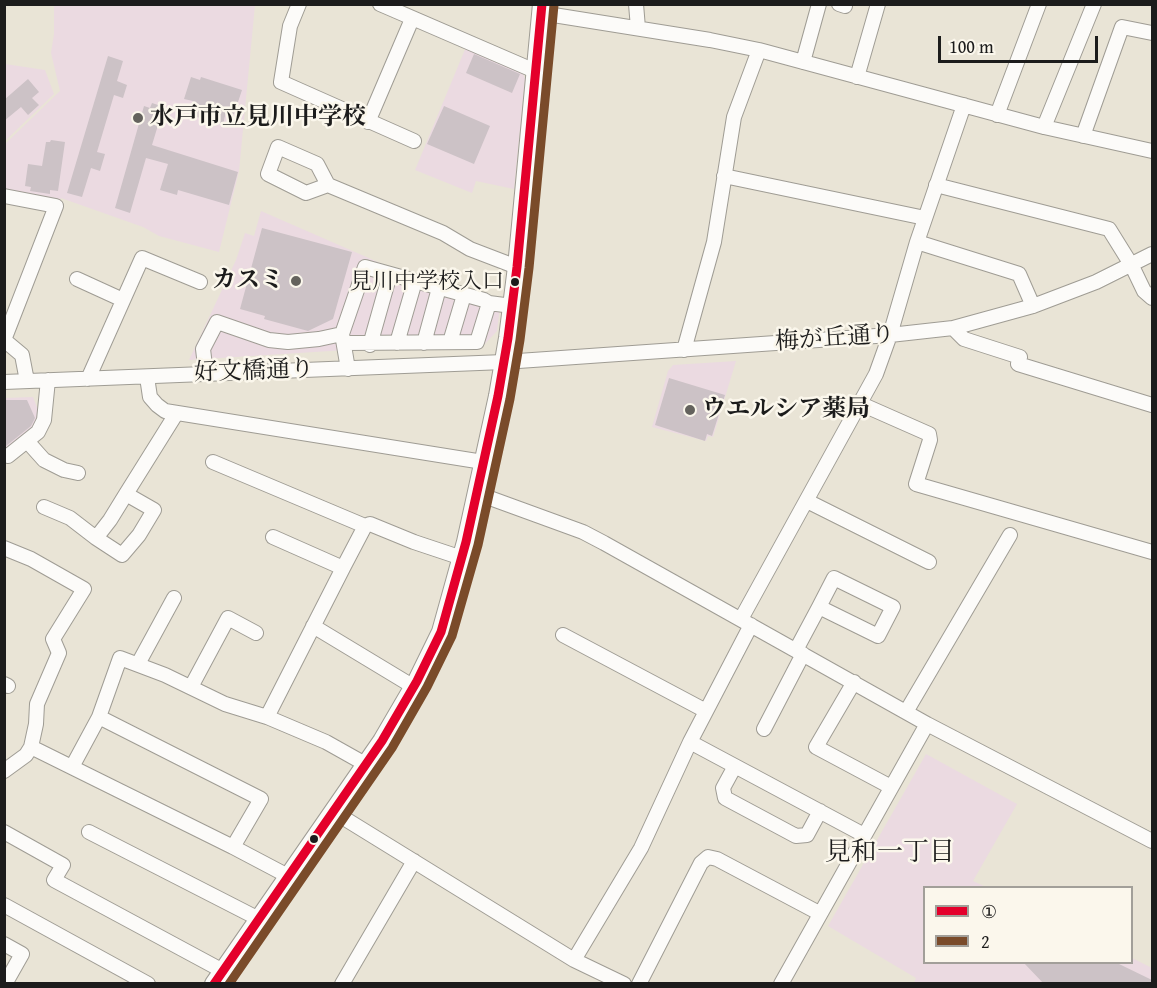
<!DOCTYPE html>
<html>
<head>
<meta charset="utf-8">
<style>
	body { margin:0 }
	#map { position:relative; width:1157px; height:988px; overflow:hidden; background:#e9e4d6; font-family:"Gentium Book Plus",serif }
	canvas { display:block }
	.frame { position:absolute; inset:0; border:6px solid #1c1c1c; pointer-events:none }
	.legend { position:absolute; left:923px; top:886px; width:210px; height:78px; box-sizing:border-box; background:#fbf7ec; border:2px solid #a29f99; margin:0; padding:8px 10px; list-style:none; font-size:18px; color:#1c1c1c }
	.legend li { display:flex; align-items:center; gap:12px; height:30px }
	.legend b { width:30px; border:2px solid #a29f99 }
	.scale { position:absolute; left:938px; top:36px; width:160px; height:27px; box-sizing:border-box; border:3px solid #1c1c1c; border-top:0; padding-left:8px; font-size:18px; line-height:21px; white-space:nowrap; color:#1c1c1c; -webkit-text-stroke:4px #fbf7ec; paint-order:stroke }
</style>
</head>
<body>
<div id="map">
<canvas width="1157" height="988"></canvas>
<div class="frame"></div>
<ul class="legend">
<li><b style="height:8px;background:#e4002b"></b>①</li>
<li><b style="height:8px;background:#7a4b2a"></b>2</li>
</ul>
<div class="scale">100 m</div>
</div>
<script>
const c = document.querySelector('canvas').getContext('2d');
c.lineJoin = 'round';
function fillPath(path, color) {
  c.fillStyle = color;
  c.fill(path, 'evenodd');
}
function poly(rows) {
  const path = new Path2D();
  for (const r of rows) {
    path.moveTo(r[0], r[1]);
    for (let i = 2; i < r.length; i += 2) path.lineTo(r[i], r[i + 1]);
  }
  return path;
}
function stroke(path, color, width, dash) {
  c.strokeStyle = color;
  c.lineWidth = width;
  c.lineCap = dash ? 'butt' : 'round';
  c.setLineDash(dash || []);
  c.stroke(path);
}
function write(font, color, halo, rows, align = 'center') {
  c.font = font + ' "Gentium Book Plus","Noto Serif JP",serif';
  c.lineWidth = 5;
  c.setLineDash([]);
  c.textBaseline = 'middle';
  c.strokeStyle = halo;
  c.fillStyle = color;
  for (const [text, x, y, turn = 0] of rows) {
    c.save();
    c.translate(x, y);
    c.rotate((+turn || 0) * Math.PI / 180);
    c.textAlign = isNaN(turn) ? turn : align;
    if (halo) c.strokeText(text, 0, 0);
    c.fillText(text, 0, 0);
    c.restore();
  }
}
fillPath(poly([
	[54,5,255,5,239,171,219,252,159,236,143,227,61,198,58,202,5,192,5,144,60,91,51,53,54,34],
	[466,47,522,70,525,79,514,189,476,181,472,193,415,170],
	[5,64,45,70,54,94,5,141],
	[261,211,410,276,425,278,501,299,497,331,481,348,346,350,189,360,236,260,245,233,254,236],
	[736,361,713,437,708,436,706,441,652,427,668,371,673,365],
	[33,397,42,420,5,452,4,398],
	[926,754,1017,804,973,881,986,887,924,888,924,962,1132,962,1132,958,1152,968,1152,983,914,983,916,978,828,926]
]), '#ebdae1');
fillPath(poly([
	[474,54,520,74,512,93,466,73],
	[108,56,123,61,117,81,127,85,123,98,114,95,97,152,105,154,100,171,91,168,82,197,67,193],
	[191,77,200,80,201,77,242,90,234,114,226,112,223,124,189,115,193,101,184,99],
	[28,79,39,92,32,98,39,105,28,115,21,107,4,121,4,100],
	[152,103,161,106,160,111,162,112,152,145,238,172,229,205,178,190,177,195,160,190,168,164,146,158,130,213,115,208,144,106,150,108],
	[444,106,490,126,474,164,427,144],
	[51,140,65,142,58,191,50,190,50,194,30,191,31,187,25,186,28,164,42,166,46,142,50,142],
	[262,228,352,252,333,319,308,331,264,319,265,316,240,309],
	[669,378,725,395,712,436,707,434,705,441,655,425],
	[4,400,27,400,35,418,31,426,6,446],
	[1024,963,1117,963,1152,980,1152,984,1044,984]
]), '#ccc2c6');
const minor = poly([
	[299,4,290,26,281,82,414,141],
	[380,4,535,71],
	[636,4,638,28],
	[839,4,845,6],
	[541,13,710,40,759,50,1044,127,1152,151],
	[803,62,819,4],
	[857,77,878,4],
	[997,115,1039,4],
	[368,122,412,19],
	[1044,127,1094,4],
	[1083,136,1122,27,1152,33],
	[724,176,925,218],
	[328,185,306,193,268,174,278,147,317,164,328,185,443,233,470,249,517,267],
	[936,185,1109,229,1132,266,1144,291,1152,298],
	[4,196,56,206,4,340,22,355,27,381],
	[917,242,1019,274,1033,306],
	[77,279,123,300],
	[953,328,964,339,1020,357,1018,364,1152,405],
	[450,342,464,295],
	[345,343,477,342,489,303],
	[397,343,415,281],
	[424,343,439,288],
	[370,345,390,274],
	[684,350,714,242,734,117,759,50],
	[348,369,342,334,365,267,484,300,489,303,512,306],
	[206,374,203,349,217,322,269,340,288,342,319,339,342,334],
	[147,377,150,397,157,405,165,411,483,462],
	[88,379,142,258,200,282],
	[4,382,504,362,890,335,953,328,1033,306,1096,282,1152,254],
	[861,404,929,434,930,440,916,484,1152,552],
	[27,441,44,460,64,470,78,473],
	[4,455,8,456,38,432,44,420,48,380],
	[213,462,365,526,370,524,414,542,462,558],
	[476,493,583,532,604,543,927,724,1152,841],
	[126,494,154,510,139,535,122,555,96,538,110,520,126,494,176,414],
	[807,501,929,562],
	[44,507,70,518,96,538],
	[4,548,31,559,84,589,53,639,59,653,37,704,36,724,31,747,26,755,4,771],
	[343,568,365,526],
	[741,619,876,374,890,335,917,242,964,105],
	[313,626,414,687],
	[563,635,706,711],
	[796,650,819,607,834,578,893,607,878,636,819,607],
	[138,664,174,598],
	[854,682,816,747,891,787],
	[4,684,8,686],
	[191,687,228,618,256,633],
	[906,712,1010,535],
	[99,717,261,799,233,847],
	[267,717,343,568,273,537],
	[764,729,803,654],
	[690,742,864,835],
	[31,747,233,847,288,876],
	[735,766,723,788,725,798,796,836,807,835,820,811],
	[72,767,99,717,120,658,165,675,225,704,267,717,326,742,367,765],
	[334,812,574,960,624,984],
	[4,832,63,865,54,880,223,971],
	[89,832,259,919],
	[4,905,148,984],
	[4,944,22,954,5,984],
	[574,960,641,848,690,742,751,625],
	[342,984,414,861],
	[639,984,701,863,708,857,717,859,819,913],
	[781,984,927,724]
]);
const major = poly([
	[214,984,382,741,417,681,441,632,466,542,498,396,508,338,517,267,542,4]
]);
stroke(minor, '#9f9c94', 16);
stroke(major, '#9f9c94', 20);
stroke(minor, '#fcfbf9', 14);
stroke(major, '#fcfbf9', 18);
stroke(poly([
	[214,984,382,741,417,681,441,632,466,542,498,396,508,338,517,267,542,4]
]), '#e4002b', 9);
stroke(poly([
	[229,984,392,748,427,687,452,636,478,545,510,399,520,340,529,268,554,5]
]), '#7a4b2a', 9);
for (const [x, y, r, color] of [
	[138,118,6,"#64625d"],
	[296,281,6,"#64625d"],
	[515,282,5,"#1c1c1c"],
	[690,410,6,"#64625d"],
	[314,839,5,"#1c1c1c"]
]) {
  const dot = new Path2D();
  dot.arc(x, y, r, 0, 2 * Math.PI);
  c.fillStyle = color;
  c.fill(dot);
  stroke(dot, '#fbf7ec', 2);
}
write('22px', '#1c1c1c', '#fbf7ec', [
	["見川中学校入口",504,282]
], 'right');
write('bold 24px', '#1c1c1c', '#fbf7ec', [
	["水戸市立見川中学校",150,118],
	["カスミ",284,281,"right"],
	["ウエルシア薬局",702,410]
], 'left');
write('24px', '#1c1c1c', '#fbf7ec', [
	["梅が丘通り",835,339,-4],
	["好文橋通り",254,372,-2]
]);
write('26px', '#1c1c1c', '#fbf7ec', [
	["見和一丁目",890,853]
]);
</script>
</body>
</html>
